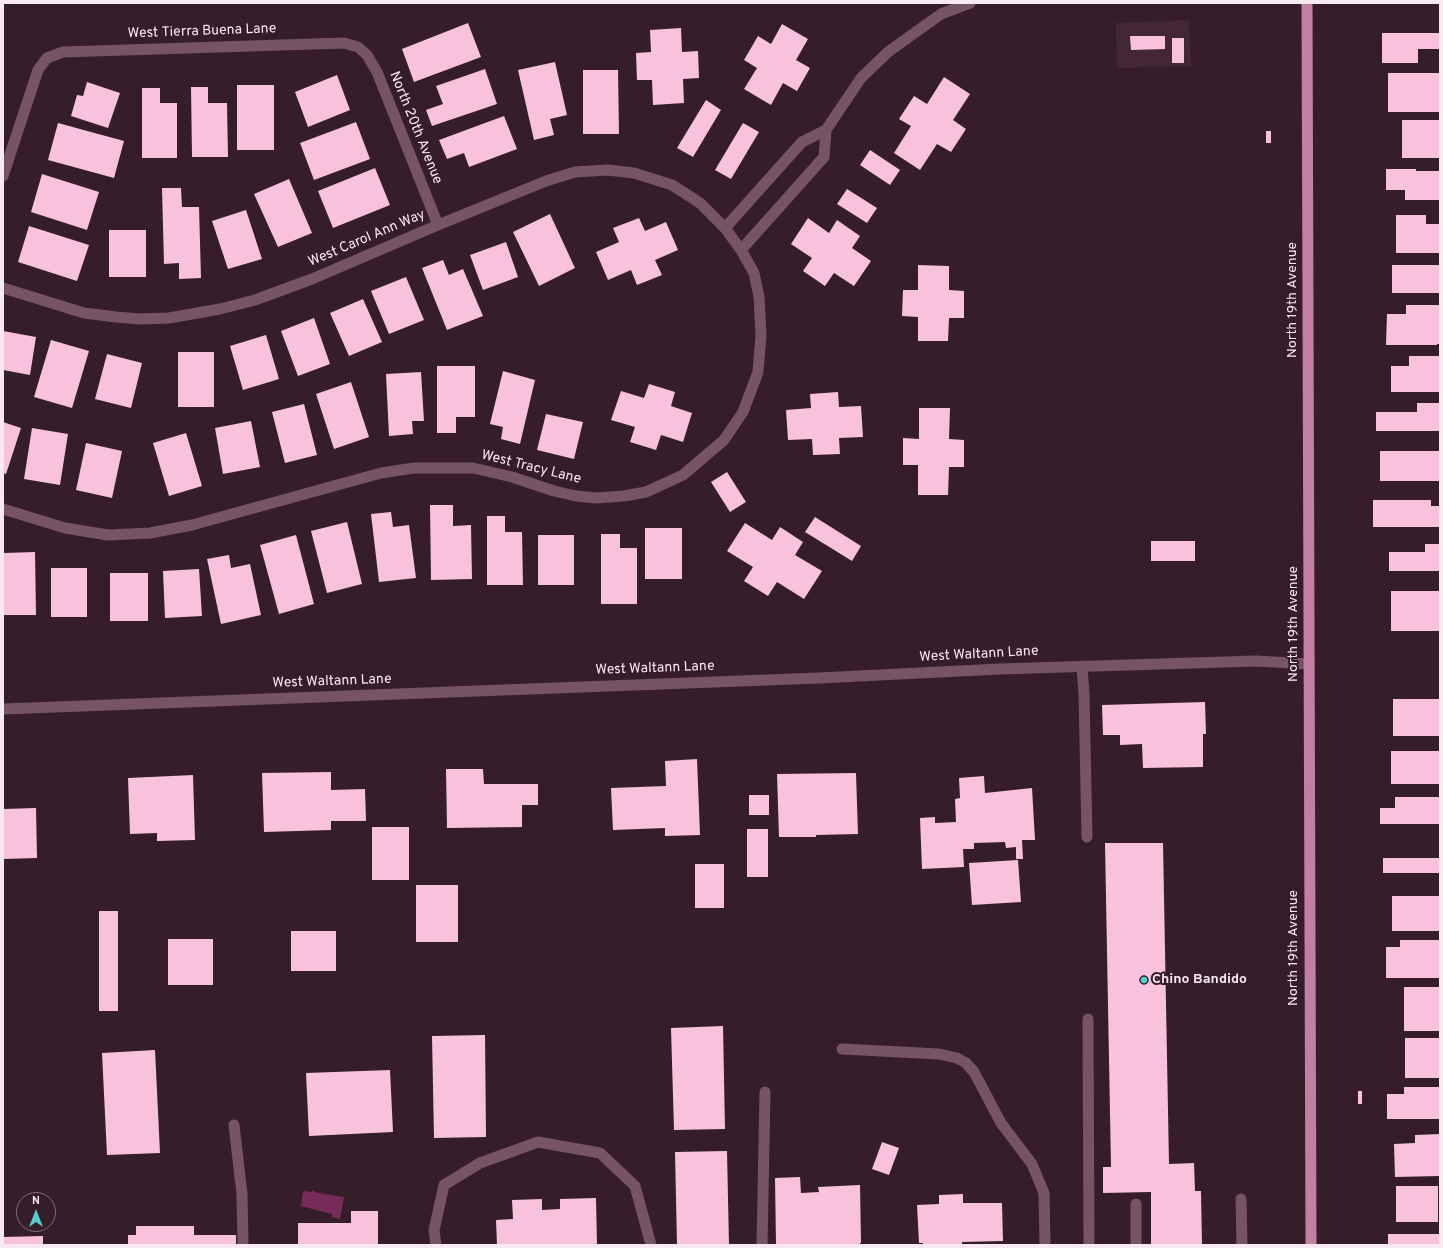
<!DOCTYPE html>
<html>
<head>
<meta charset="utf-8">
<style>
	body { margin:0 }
	#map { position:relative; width:1443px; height:1248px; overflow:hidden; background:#351e2a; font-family:Overpass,sans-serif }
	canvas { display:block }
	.frame { position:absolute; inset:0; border:4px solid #f9e9f1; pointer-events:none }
	.north { position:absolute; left:16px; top:1192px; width:40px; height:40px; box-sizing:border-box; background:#351e2a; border:1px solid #836f7a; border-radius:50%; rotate:0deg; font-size:11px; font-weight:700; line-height:16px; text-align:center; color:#f9e9f1 }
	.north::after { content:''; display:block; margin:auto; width:14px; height:18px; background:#52cdcf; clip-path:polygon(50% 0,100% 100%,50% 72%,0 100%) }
</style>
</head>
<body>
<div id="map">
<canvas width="1443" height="1248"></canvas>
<div class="frame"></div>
<div class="north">N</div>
</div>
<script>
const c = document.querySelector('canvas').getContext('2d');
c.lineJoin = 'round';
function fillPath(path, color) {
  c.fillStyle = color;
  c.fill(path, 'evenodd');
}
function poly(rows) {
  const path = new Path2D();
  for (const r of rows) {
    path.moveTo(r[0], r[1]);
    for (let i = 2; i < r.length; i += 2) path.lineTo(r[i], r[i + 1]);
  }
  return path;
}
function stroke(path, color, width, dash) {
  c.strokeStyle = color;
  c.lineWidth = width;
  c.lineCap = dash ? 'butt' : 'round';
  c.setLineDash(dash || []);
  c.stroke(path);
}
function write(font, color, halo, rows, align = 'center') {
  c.font = font + ' Overpass,sans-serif';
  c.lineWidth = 4;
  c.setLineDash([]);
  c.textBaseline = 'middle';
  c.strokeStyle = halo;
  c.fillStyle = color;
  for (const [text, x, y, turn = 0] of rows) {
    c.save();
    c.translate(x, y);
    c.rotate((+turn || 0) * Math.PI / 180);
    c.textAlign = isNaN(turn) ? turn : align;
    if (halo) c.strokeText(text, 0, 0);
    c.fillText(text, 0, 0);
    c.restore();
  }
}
fillPath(poly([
	[1189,20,1191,66,1117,68,1116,23]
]), '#442737');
fillPath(poly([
	[312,1190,318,1193,344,1197,340,1219,332,1217,332,1214,301,1206,303,1191,312,1192]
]), '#772b58');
fillPath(poly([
	[468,23,481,57,414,82,402,49],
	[782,24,808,39,796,60,810,68,797,91,783,83,771,105,744,89,757,68,744,60,758,36,771,44],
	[681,28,682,52,698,51,699,78,683,79,684,103,653,105,652,80,637,80,636,53,651,52,650,30],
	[1382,33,1440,33,1440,49,1418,49,1418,63,1382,63],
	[1130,36,1165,36,1165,49,1131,50],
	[1172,38,1184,38,1184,63,1172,63],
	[555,62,567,115,550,119,554,135,534,140,518,70],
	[485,69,497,104,432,126,426,110,443,104,436,86],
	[583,70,618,70,619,134,583,134],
	[1388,73,1439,73,1439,112,1388,112],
	[337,75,350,110,308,127,295,92],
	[944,77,970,94,953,120,966,129,951,152,937,144,920,170,894,153,911,126,899,119,914,96,927,104],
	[87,82,120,93,108,128,71,116,77,95,83,96],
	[237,85,274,85,274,150,237,150],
	[191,87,208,87,208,103,227,103,228,157,192,157],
	[142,88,160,88,160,103,177,103,177,158,142,158],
	[706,100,721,110,693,157,677,148],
	[504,116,517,149,469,167,464,153,447,159,439,140],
	[1402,120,1440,120,1440,158,1402,158],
	[356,122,370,159,314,180,300,143],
	[58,123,124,141,114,178,48,160],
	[743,123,759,132,731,179,715,170],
	[1266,131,1271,131,1271,143,1266,143],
	[870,150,900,170,890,185,860,165],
	[375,168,390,205,333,228,318,191],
	[1386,169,1416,169,1416,171,1440,171,1440,200,1405,200,1405,190,1386,190],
	[42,174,99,192,87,230,31,212],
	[289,179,312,233,278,247,254,194],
	[162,188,181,188,182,207,199,207,201,278,179,279,179,263,164,264],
	[847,189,877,208,867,223,837,204],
	[246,210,262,259,228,269,212,221],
	[550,214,575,268,539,286,513,232],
	[1396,215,1426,215,1426,224,1440,224,1440,253,1396,253],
	[639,218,645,231,666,222,678,250,655,260,662,275,637,285,631,270,608,280,596,252,619,242,613,228],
	[808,218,829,233,837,220,860,236,852,248,871,261,854,286,834,273,825,286,803,271,812,258,791,244],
	[29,226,89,245,77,281,18,262],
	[109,230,146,230,146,277,109,277],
	[506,242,518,277,483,290,470,255],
	[443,260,449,275,463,269,483,316,447,330,422,268],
	[918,265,949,266,949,290,964,291,964,318,949,318,948,341,918,341,918,317,902,316,903,290,918,290],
	[1392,265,1440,265,1440,293,1392,293],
	[406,277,424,320,389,334,371,291],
	[363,299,382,342,349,356,330,313],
	[1406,305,1440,305,1440,344,1437,344,1437,345,1386,345,1387,314,1406,314],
	[314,318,330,364,298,376,281,331],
	[3,331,36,337,30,375,3,370],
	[266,335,279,379,243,390,230,346],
	[51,340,89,351,72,408,34,397],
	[178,352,214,352,214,407,178,407],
	[107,354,142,363,131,408,95,399],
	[1409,356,1440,356,1440,392,1391,392,1391,366,1409,366],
	[437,366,475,366,475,417,456,417,456,433,437,433],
	[503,371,535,380,520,444,501,439,503,427,490,424],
	[421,372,424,421,412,421,413,434,389,436,386,374],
	[351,382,369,437,334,449,316,394],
	[649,384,675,392,671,406,692,413,683,442,661,435,656,450,630,442,635,427,611,420,621,391,644,398],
	[838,392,839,407,861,406,863,437,839,438,840,454,813,455,812,439,788,440,786,410,811,408,810,394],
	[1417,403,1440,403,1440,431,1376,431,1376,412,1417,412],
	[304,404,317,455,285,463,272,412],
	[919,408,950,408,949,439,964,440,964,467,949,467,948,495,918,495,918,465,903,465,903,438,919,439],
	[546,414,583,422,574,459,537,450],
	[251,421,260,467,223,474,215,428],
	[3,422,21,428,6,474,3,473],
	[32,428,68,434,60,485,24,479],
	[186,433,202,486,169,496,153,443],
	[86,443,122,451,112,498,76,490],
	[1380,451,1440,451,1440,481,1380,481],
	[727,472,746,502,730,512,711,482],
	[1373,500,1431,500,1431,506,1440,506,1440,527,1373,527],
	[430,505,453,505,453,526,471,525,472,579,431,580],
	[391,512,393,527,409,525,416,578,379,582,371,514],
	[487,516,505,516,505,532,522,532,523,585,487,585],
	[815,517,861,546,852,561,805,532],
	[347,522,362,584,327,593,311,531],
	[745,523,772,540,780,527,803,542,795,555,822,571,804,599,777,582,768,596,744,581,753,567,727,551],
	[645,528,682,528,682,579,645,579],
	[601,534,620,534,620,548,637,548,637,604,601,604],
	[296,535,314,604,279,614,260,545],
	[538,535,574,535,574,585,538,585],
	[1151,541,1195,541,1195,561,1151,561],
	[1425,544,1440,544,1440,571,1389,571,1389,552,1425,552],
	[35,552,36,615,3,615,3,553],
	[229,555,231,568,250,564,261,615,221,624,207,559],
	[51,568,87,568,87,617,51,617],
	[199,569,202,616,165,618,163,571],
	[110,573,148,573,148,621,110,621],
	[1391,591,1440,591,1440,631,1391,631],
	[1393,699,1440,699,1440,736,1393,736],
	[1205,702,1206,734,1203,734,1203,767,1143,768,1142,744,1120,745,1120,735,1103,735,1102,705],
	[1391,751,1440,751,1440,784,1391,784],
	[697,759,700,835,665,836,665,828,613,830,611,788,666,786,665,761],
	[446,769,483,769,484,784,538,784,538,805,522,805,522,827,447,828],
	[331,772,331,790,365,789,366,821,331,821,331,830,264,832,262,773],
	[856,773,858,834,816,835,816,837,779,837,777,774],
	[193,775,195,840,157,841,157,833,130,834,128,778],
	[984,776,985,793,1032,788,1035,840,1022,840,1023,859,1016,859,1016,847,1006,848,1005,842,974,843,974,849,963,849,964,867,922,869,920,818,935,817,935,823,956,822,955,799,960,798,959,778],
	[749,795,769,795,769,815,749,815],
	[1395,797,1440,797,1440,824,1380,824,1380,808,1395,808],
	[36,808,37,858,3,859,3,809],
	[372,827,409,827,409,880,372,880],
	[747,829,768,829,768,877,747,877],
	[1105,843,1163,843,1169,1164,1194,1163,1195,1191,1201,1191,1202,1245,1151,1245,1151,1192,1103,1193,1103,1167,1111,1167],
	[1383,858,1440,858,1440,873,1383,873],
	[1018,860,1021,902,972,905,969,863],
	[695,864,724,864,724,908,695,908],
	[416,885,458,885,458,942,416,942],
	[1392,896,1440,896,1440,931,1392,931],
	[99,911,118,911,118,1011,99,1011],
	[291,931,336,931,336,971,291,971],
	[168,939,213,939,213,985,168,985],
	[1400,940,1440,940,1440,978,1386,978,1386,947,1400,947],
	[1404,987,1440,987,1440,1031,1404,1031],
	[723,1026,725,1129,674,1130,671,1028],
	[485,1035,486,1137,434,1138,432,1036],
	[1405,1038,1440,1038,1440,1078,1405,1078],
	[155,1050,160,1153,107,1155,102,1053],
	[390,1070,393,1132,309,1136,306,1073],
	[1404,1087,1440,1087,1440,1119,1387,1119,1387,1094,1404,1094],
	[1358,1091,1362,1091,1362,1104,1358,1104],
	[1440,1134,1440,1176,1395,1177,1394,1144,1415,1143,1415,1135],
	[882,1142,899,1148,889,1175,872,1169],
	[727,1151,729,1245,677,1245,675,1152],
	[800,1177,801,1193,819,1192,818,1187,860,1185,861,1243,860,1243,860,1245,776,1245,775,1178],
	[1396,1186,1438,1186,1438,1222,1396,1222],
	[963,1194,963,1203,1002,1203,1003,1241,962,1242,962,1245,923,1245,923,1243,919,1243,917,1205,939,1204,939,1195],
	[596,1198,597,1245,497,1245,496,1220,513,1219,512,1200,542,1199,542,1210,560,1209,560,1199],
	[351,1211,378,1211,378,1245,298,1245,298,1223,351,1223],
	[136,1226,194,1226,194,1235,236,1235,236,1245,128,1245,128,1235,136,1235],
	[1388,1234,1440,1234,1440,1245,1388,1245],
	[43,1236,43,1245,3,1245,3,1237]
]), '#f8c2dd');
stroke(poly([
	[1082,666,1084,695,1087,837],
	[1088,1019,1089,1245],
	[842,1049,939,1054,957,1058,966,1063,974,1072,1001,1123,1032,1164,1044,1193,1045,1245],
	[234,1125,242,1194,243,1245],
	[1241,1199,1242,1245],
	[436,1245,434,1230,444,1185,480,1163,538,1142,600,1153,635,1186,651,1245],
	[762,1245,765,1092],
	[1136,1245,1136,1204]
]), '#765365', 11);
stroke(poly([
	[3,176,38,70,47,58,63,52,344,43,358,47,367,55,377,72,438,225],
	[725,228,802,142,826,130,861,78,888,52,941,14,970,3],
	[741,250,824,157,826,130],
	[3,288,84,313,116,317,140,319,169,318,220,309,255,300,312,279,438,225,546,181,575,172,608,170,634,173,672,185,700,203,725,228,741,250,754,273,759,297,761,335,758,372,743,412,724,440,683,475,646,492,624,496,596,498,576,496,554,491,512,477,473,468,414,468,381,473,192,525,150,533,108,535,65,528,3,509],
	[3,709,819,678,1000,669,1256,661,1309,664]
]), '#765365', 11);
stroke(poly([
	[1307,3,1311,1245]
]), '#c47da3', 11);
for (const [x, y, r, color] of [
	[1144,980,4,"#52cdcf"]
]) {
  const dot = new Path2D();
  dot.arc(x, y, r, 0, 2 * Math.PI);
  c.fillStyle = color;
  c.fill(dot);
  stroke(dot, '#351e2a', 1.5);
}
write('14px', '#f9e9f1', '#351e2a', [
	["West Tierra Buena Lane",202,32,-2],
	["North 20th Avenue",415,128,68],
	["West Carol Ann Way",367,239,-23],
	["North 19th Avenue",1293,300,-90],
	["West Tracy Lane",531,468,14],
	["North 19th Avenue",1294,624,-90],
	["West Waltann Lane",979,655,-3],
	["West Waltann Lane",655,669,-2],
	["West Waltann Lane",332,682,-2],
	["North 19th Avenue",1294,948,-90]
]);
write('bold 14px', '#f9e9f1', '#351e2a', [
	["Chino Bandido",1152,980]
], 'left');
</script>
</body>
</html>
